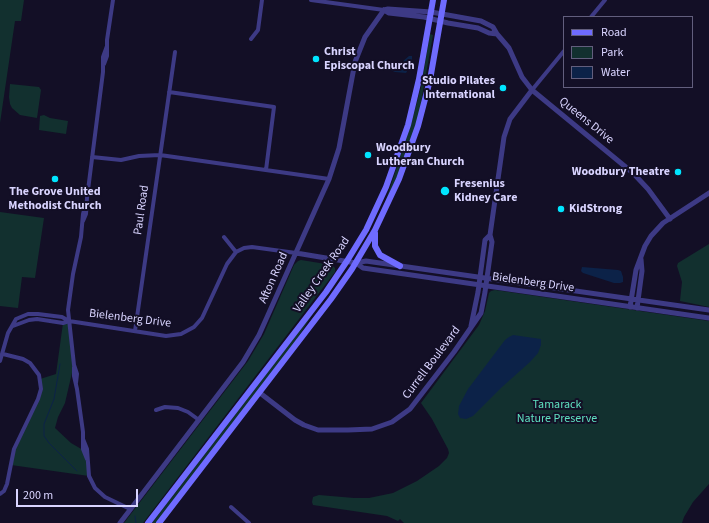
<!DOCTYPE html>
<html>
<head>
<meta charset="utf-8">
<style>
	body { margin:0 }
	#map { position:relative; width:709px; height:523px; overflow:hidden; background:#130f26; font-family:"Source Sans 3",sans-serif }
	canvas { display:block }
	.legend { position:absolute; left:563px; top:16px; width:130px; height:72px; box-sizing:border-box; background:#130f26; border:1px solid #625e7d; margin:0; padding:5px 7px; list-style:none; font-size:12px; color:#d9d4ff }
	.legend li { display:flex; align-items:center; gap:8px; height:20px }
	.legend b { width:20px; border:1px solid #625e7d }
	.scale { position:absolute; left:16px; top:489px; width:122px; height:18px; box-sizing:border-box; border:2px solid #d9d4ff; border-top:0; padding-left:5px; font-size:12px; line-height:14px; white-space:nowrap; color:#d9d4ff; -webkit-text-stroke:3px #130f26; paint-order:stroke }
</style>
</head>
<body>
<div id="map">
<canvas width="709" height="523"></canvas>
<ul class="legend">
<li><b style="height:5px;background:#6f6bff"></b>Road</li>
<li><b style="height:11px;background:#12302f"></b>Park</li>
<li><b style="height:11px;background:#0c2248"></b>Water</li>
</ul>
<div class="scale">200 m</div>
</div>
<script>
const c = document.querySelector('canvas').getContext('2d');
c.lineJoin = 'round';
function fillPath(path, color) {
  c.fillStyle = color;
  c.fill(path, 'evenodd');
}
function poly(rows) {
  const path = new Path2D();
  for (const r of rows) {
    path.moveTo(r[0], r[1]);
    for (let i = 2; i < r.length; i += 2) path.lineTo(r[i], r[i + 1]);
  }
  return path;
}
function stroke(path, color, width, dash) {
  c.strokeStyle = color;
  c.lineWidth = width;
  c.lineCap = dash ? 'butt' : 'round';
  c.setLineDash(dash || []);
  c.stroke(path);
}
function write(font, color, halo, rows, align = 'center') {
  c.font = font + ' "Source Sans 3",sans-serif';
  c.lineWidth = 4;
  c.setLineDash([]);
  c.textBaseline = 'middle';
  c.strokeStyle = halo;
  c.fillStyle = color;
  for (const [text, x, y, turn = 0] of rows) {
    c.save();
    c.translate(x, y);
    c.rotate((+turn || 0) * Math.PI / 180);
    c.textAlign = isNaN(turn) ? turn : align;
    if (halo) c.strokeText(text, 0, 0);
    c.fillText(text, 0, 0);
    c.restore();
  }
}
fillPath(poly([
	[0,0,24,0,21,21,15,21,0,123],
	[430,34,433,35,418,119,401,167,385,203,412,121,421,87],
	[10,84,39,87,41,90,37,118,20,115,12,108,10,104,9,97],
	[44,115,50,118,68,121,66,134,39,130,40,116],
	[0,212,44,218,35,278,22,277,18,308,0,306],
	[709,244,709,307,680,301,682,282,677,266,678,263],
	[301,260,332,265,335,268,335,272,143,523,124,523,248,361,264,334,294,265,298,261],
	[495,290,709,321,709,484,693,502,684,517,682,523,404,523,400,519,398,521,387,516,313,505,312,502,313,497,319,495,354,498,369,498,393,493,417,481,439,466,447,458,449,453,448,449,432,419,421,403,479,325,485,311,489,293,491,291],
	[314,312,295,342,156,523,152,523],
	[69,321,74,364,65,403,58,417,55,428,71,443,83,450,87,459,89,476,11,465,14,449,38,399,40,379,56,374,63,323]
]), '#12302f');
fillPath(poly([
	[409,56,412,56,412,60,409,68,406,73,395,72,388,69,390,62,402,62],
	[582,267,618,270,621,271,623,277,623,282,620,283,614,283,583,273,581,271],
	[513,335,541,339,541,345,538,353,530,362,502,387,473,416,466,419,460,418,458,414,459,406,468,389,505,340,509,337]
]), '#0c2248');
stroke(poly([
	[60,364,54,399,44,424,44,436,49,443,77,471],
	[135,516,136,523]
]), '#0c2248', 1);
stroke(poly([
	[311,0,384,10],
	[591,17,605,0],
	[251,39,258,30,262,0],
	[104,64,107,56,107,40,113,0],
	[532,90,564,51],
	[169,92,274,107,266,170],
	[92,157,121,160,139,156,160,155,329,179],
	[83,221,86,214,87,198,103,72,103,57,107,46],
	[224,237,236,252],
	[13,326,29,320,37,319,63,323,69,321,166,336,181,334,194,327,202,318,227,264,236,252,244,248,252,247,296,253],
	[135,331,175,52],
	[0,361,8,333,16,319,28,314,38,314,62,317,69,321],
	[74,367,74,376,77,389,83,432,83,449,87,459],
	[76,383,77,374,74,365,68,310,73,274,81,237,83,214,86,203],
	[156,410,165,407,178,408,188,412,199,420],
	[83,439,87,449,89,476,95,488,105,497,130,509],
	[0,494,4,491,7,484,14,449,38,399,41,389,39,375,30,363,23,359,3,354],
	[231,507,249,523]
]), '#3d3a85', 4);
stroke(poly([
	[384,10,388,9,431,12,481,21,493,27,497,34,509,48,522,77,532,90,633,173,648,189,670,219],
	[384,10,389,13,424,17,448,23,478,28,489,33,497,34],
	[296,253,356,263,366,261,709,310],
	[356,263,363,268,709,318],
	[630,307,636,270,645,246,651,236,663,223,709,193],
	[637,308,642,271,641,259],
	[471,326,478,292,485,240,490,235],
	[260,393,295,420,304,425,318,430,348,430,372,429,392,422,410,409,454,352,481,313,485,292,492,242,490,235,504,137,510,119,532,90],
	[120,523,243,362,259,335,329,179,339,148,355,62,365,37,384,10]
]), '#3d3a85', 5);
stroke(poly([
	[375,233,375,246,380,255,400,266],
	[148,523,326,292,347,261,366,230,386,187,408,125,419,79,433,0],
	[159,523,331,299,352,269,375,230,399,179,418,126,430,80,444,0]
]), '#6f6bff', 6);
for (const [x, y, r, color] of [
	[316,59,4,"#00e5ff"],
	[503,88,4,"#00e5ff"],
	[368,155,4,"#00e5ff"],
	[678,172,4,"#00e5ff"],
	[55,179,4,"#00e5ff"],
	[445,191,5,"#00e5ff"],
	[561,209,4,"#00e5ff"]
]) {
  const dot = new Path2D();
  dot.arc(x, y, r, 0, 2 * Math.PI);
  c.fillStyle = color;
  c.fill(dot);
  stroke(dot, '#130f26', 1.5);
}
write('bold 12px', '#d9d4ff', '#130f26', [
	["Christ",324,52],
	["Episcopal Church",324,66],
	["Studio Pilates",495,81,"right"],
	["International",495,95,"right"],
	["Woodbury",376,148],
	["Lutheran Church",376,162],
	["Woodbury Theatre",670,172,"right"],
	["Fresenius",454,184],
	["Kidney Care",454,198],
	["The Grove United",55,192,"center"],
	["Methodist Church",55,206,"center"],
	["KidStrong",569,209]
], 'left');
write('12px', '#d9d4ff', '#130f26', [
	["Queens Drive",586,121,39],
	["Paul Road",142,210,-82],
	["Valley Creek Road",322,275,-55],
	["Afton Road",274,278,-66],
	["Bielenberg Drive",533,283,8],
	["Bielenberg Drive",130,319,7],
	["Currell Boulevard",432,363,-53]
]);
write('12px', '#5fe0c0', '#130f26', [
	["Tamarack",557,405],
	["Nature Preserve",557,419]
]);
</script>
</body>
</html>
